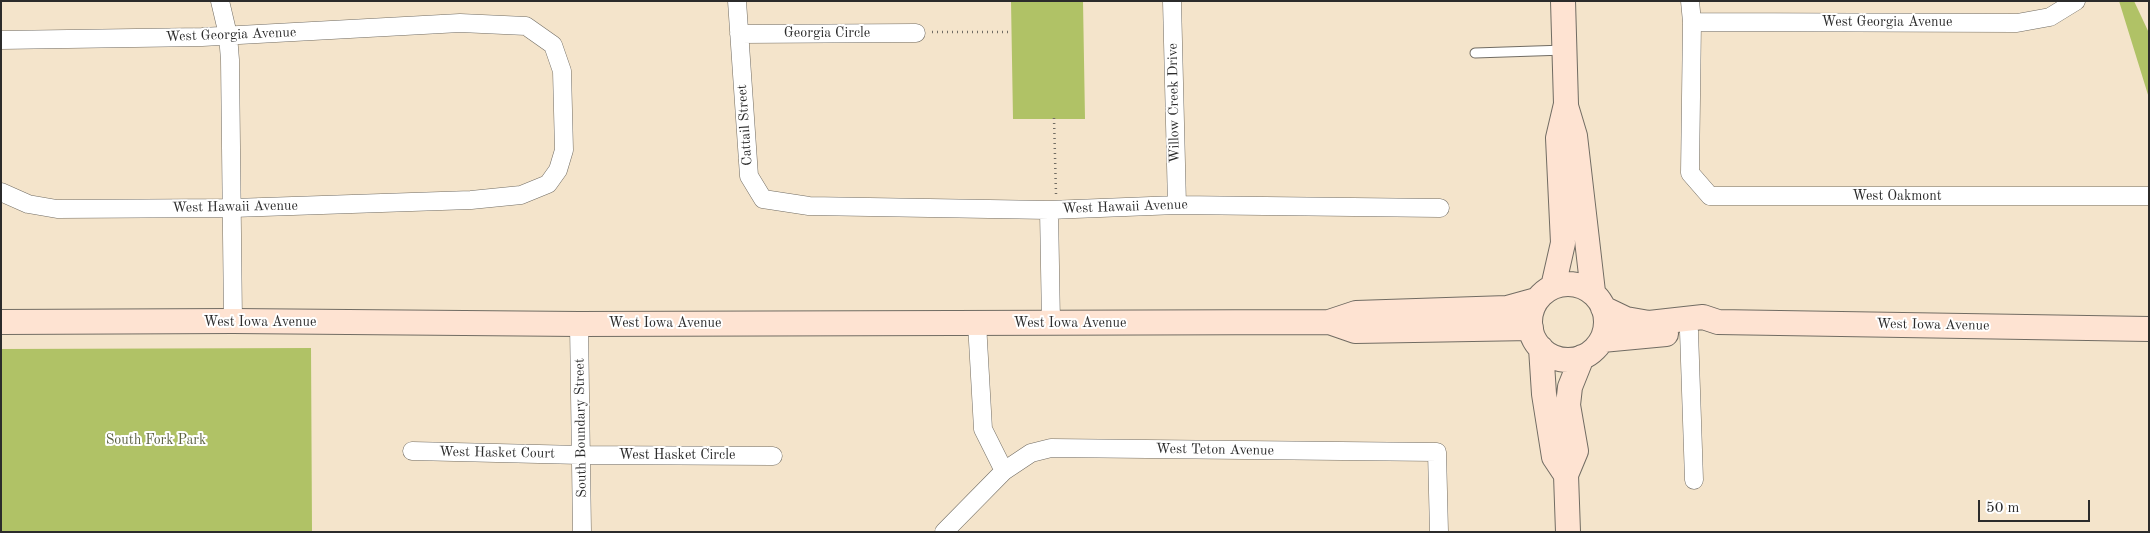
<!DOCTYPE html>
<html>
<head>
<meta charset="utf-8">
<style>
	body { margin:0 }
	#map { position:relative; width:2150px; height:533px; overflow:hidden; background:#f4e4cb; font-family:"Old Standard TT",serif }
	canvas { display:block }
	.frame { position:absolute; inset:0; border:2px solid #2b2b2b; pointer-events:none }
	.scale { position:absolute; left:1978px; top:500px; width:112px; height:22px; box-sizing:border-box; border:2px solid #2b2b2b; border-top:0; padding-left:6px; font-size:15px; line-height:18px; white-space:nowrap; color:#2b2b2b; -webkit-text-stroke:4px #fff; paint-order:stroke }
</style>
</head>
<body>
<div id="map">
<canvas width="2150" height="533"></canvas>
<div class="frame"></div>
<div class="scale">50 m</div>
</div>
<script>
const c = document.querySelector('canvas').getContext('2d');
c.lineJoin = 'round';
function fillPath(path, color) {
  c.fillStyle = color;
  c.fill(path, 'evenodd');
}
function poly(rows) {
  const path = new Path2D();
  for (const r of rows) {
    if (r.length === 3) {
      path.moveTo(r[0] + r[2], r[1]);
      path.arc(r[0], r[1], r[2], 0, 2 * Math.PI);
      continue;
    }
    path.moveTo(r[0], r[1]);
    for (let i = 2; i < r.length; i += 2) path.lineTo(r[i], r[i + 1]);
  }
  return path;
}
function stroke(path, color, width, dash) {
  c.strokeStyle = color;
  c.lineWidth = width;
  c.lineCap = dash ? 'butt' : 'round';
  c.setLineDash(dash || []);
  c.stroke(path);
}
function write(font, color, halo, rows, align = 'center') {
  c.font = font + ' "Old Standard TT",serif';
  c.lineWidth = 4;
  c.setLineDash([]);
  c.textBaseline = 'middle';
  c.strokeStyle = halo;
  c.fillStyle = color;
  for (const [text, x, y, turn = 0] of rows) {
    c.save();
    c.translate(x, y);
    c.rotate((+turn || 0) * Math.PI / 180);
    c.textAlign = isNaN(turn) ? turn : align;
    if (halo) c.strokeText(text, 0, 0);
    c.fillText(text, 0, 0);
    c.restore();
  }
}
fillPath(poly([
	[1011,1,1083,1,1085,119,1013,119],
	[2119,1,2134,1,2149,33,2149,98],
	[311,348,312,532,1,532,1,349]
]), '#b0c266');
const lane = poly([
	[1475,53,1565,50]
]);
const street = poly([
	[220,1,228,35,230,60,233,321],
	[737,1,749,176,763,199,809,206,1049,210,1177,205,1440,208],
	[1172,1,1177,205],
	[1690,1,1692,22,1690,173,1710,196,2149,196],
	[1692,22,2017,23,2050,17,2076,1],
	[739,34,916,33],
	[1,40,202,37,460,23,526,26,553,45,562,71,564,150,558,170,548,184,521,195,471,200,233,208,57,209,28,204,1,192],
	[1049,210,1051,323],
	[977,323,983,429,1004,471],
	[579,324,582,532],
	[1689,331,1694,480],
	[412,451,581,455,773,456],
	[944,532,1004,471,1031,453,1051,448,1437,452,1439,532]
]);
const secondary = poly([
	[1566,106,1575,136,1593,292],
	[1568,322,38],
	[1553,287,1563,243,1558,138,1566,104,1563,1],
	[1603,308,1626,319,1649,323,1703,317,1718,322,2149,329],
	[1,322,233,321,579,324,1329,322,1356,313,1507,308,1536,300],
	[1329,322,1355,331,1531,328],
	[1602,340,1666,334],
	[1541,348,1544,394,1554,457,1566,475],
	[1568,532,1566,475,1576,451,1568,405,1570,387,1582,357]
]);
stroke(lane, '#716c63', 11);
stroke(street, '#716c63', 19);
stroke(secondary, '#716c63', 26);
stroke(poly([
	[932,32,1012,32],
	[1054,118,1056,194]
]), '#716c63', 2.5, [1, 4]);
stroke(lane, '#fff', 9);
stroke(street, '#fff', 18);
stroke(secondary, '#fee3d2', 24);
write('14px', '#2b2b2b', '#fff', [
	["West Georgia Avenue",1887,22],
	["Georgia Circle",827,33],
	["West Georgia Avenue",231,35,-2],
	["Willow Creek Drive",1174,103,-91],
	["Cattail Street",745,125,-94],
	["West Oakmont",1897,196],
	["West Hawaii Avenue",235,207,-1],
	["West Hawaii Avenue",1125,207,-2],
	["West Iowa Avenue",260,322],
	["West Iowa Avenue",665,323],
	["West Iowa Avenue",1070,323],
	["West Iowa Avenue",1933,325,1],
	["South Boundary Street",581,428,-91],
	["West Teton Avenue",1215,450,1],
	["West Hasket Court",497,453,1],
	["West Hasket Circle",677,455]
]);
write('14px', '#5a6040', '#fff', [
	["South Fork Park",156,440]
]);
</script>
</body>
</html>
